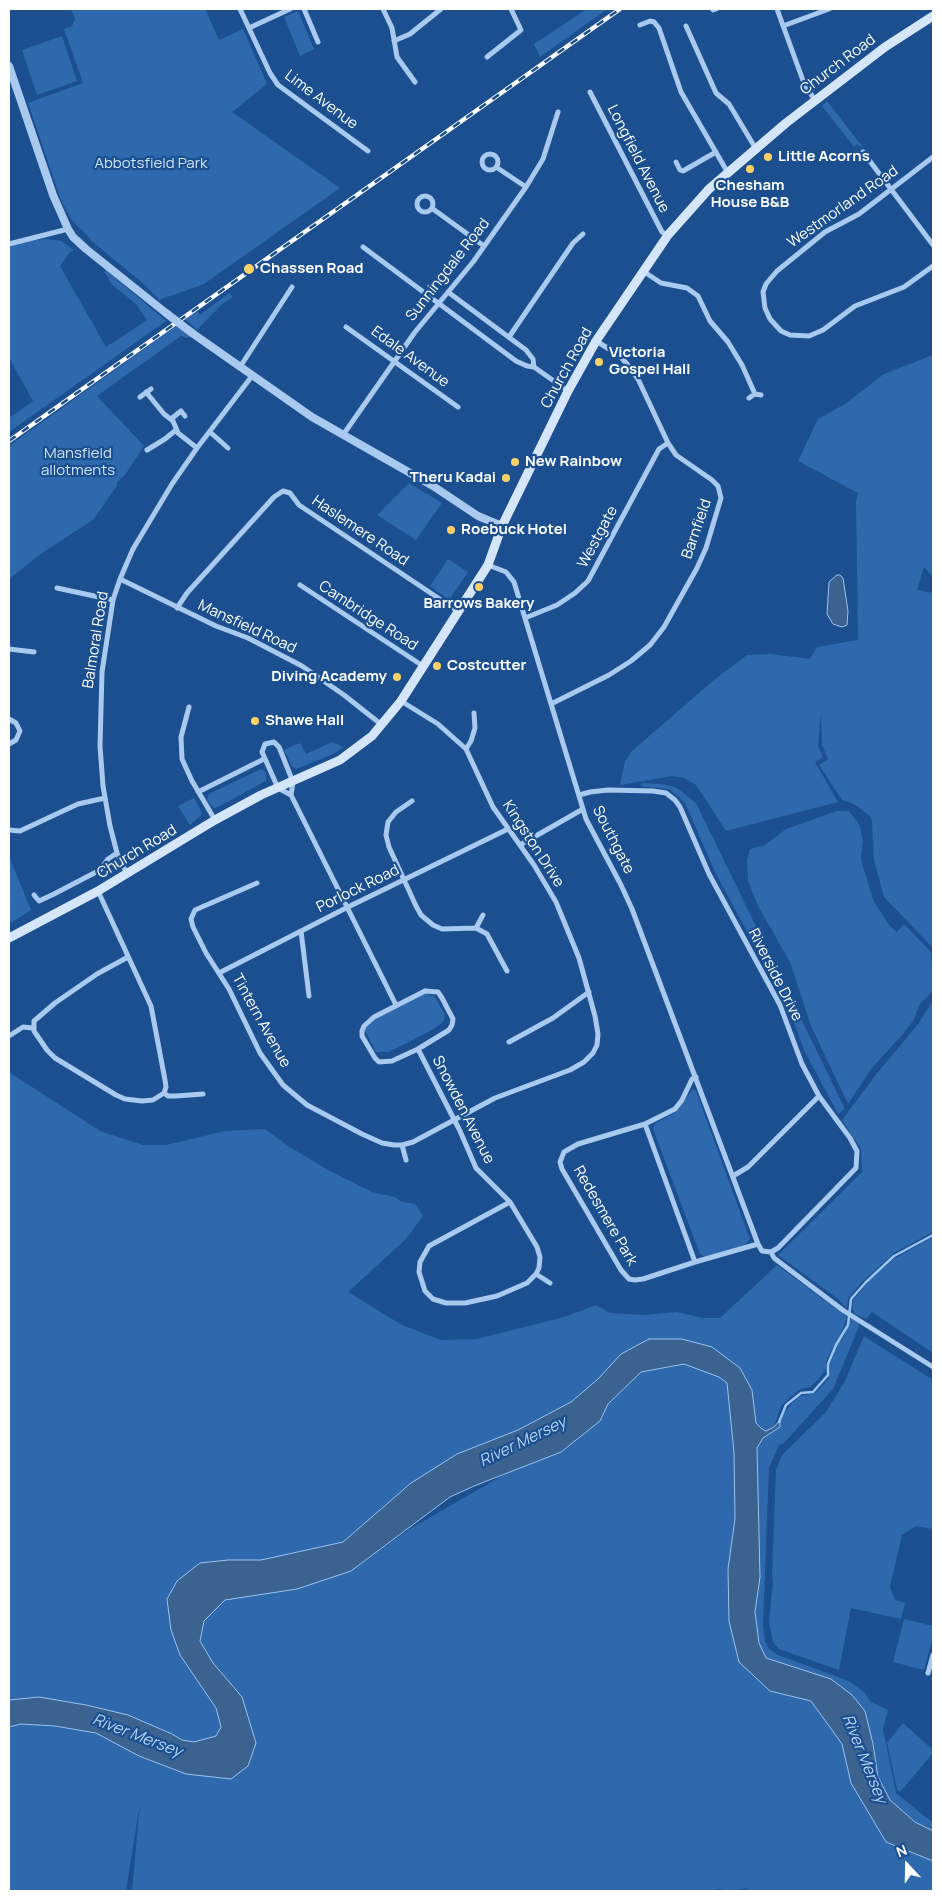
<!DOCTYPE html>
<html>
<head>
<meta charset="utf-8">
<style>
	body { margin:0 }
	#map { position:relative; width:942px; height:1900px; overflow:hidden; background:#1b4f8f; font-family:Manrope,sans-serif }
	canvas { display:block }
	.frame { position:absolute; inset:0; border:10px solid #fff; pointer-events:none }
	.north { position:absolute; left:882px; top:1840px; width:50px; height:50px; -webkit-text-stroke:4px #1b4f8f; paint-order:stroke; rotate:339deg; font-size:14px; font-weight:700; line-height:20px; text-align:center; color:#fff }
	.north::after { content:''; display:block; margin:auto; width:18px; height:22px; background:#fff; clip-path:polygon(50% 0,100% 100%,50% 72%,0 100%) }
</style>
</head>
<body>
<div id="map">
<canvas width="942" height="1900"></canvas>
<div class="frame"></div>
<div class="north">N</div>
</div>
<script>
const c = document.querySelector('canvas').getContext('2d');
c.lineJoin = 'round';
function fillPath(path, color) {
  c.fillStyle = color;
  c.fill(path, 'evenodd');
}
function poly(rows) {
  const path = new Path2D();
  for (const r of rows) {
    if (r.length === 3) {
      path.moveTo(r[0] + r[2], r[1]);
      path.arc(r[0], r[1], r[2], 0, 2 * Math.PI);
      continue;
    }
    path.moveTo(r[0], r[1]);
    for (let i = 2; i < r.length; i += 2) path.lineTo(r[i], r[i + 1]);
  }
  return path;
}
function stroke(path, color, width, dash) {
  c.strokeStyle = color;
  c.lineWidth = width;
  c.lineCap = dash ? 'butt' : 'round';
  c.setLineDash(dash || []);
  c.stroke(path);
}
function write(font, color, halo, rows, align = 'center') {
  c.font = font + ' Manrope,sans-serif';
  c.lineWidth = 4.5;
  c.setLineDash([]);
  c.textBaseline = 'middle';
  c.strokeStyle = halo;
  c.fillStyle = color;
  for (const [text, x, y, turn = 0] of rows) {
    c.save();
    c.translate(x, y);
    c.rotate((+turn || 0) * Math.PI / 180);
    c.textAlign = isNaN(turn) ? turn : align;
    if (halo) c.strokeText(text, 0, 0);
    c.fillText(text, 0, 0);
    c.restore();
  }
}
fillPath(poly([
	[71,9,205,9,219,40,243,29,267,84,232,112,340,188,204,284,159,300,145,285,94,243,71,219,61,200,28,103,83,83,64,29,72,26,75,19],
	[587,9,607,9,540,57,534,44],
	[298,11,314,49,300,56,284,17],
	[62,36,77,81,37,95,22,50],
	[827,101,862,146,861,148,858,144,854,147,822,106],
	[47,239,61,241,74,250,70,252,60,266,106,347,147,320,136,304,110,283,108,277,104,272,106,270,166,321,9,432,9,418,33,401,9,358,9,247,27,241],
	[229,293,233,297,221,305,197,330,185,319,196,310,200,315],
	[176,326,190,336,187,338,181,336,97,396,144,446,125,475,117,482,117,486,93,520,42,553,9,579,9,446],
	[933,355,933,577,924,567,917,590,933,593,933,948,884,897,874,860,872,822,871,817,854,804,842,800,819,765,828,759,822,745,821,712,818,746,823,757,815,762,838,802,726,831,696,785,684,778,672,776,620,785,625,761,632,751,714,680,747,655,771,654,810,659,817,647,858,640,856,502,858,493,798,461,818,419,845,404,884,374],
	[409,483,442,503,416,540,377,515],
	[448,559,468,572,449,600,430,586],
	[332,742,344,747,333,754,296,769,292,766,284,750,300,743,306,754],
	[261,769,266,772,266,781,218,807,214,808,210,804,207,799,209,794],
	[642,783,662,784,677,788,696,803,845,1109,838,1114,804,1050,790,1011,715,872,685,803,669,789,640,786],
	[194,798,201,811,201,815,190,825,178,806],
	[837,811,849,811,860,826,863,842,861,856,862,864,874,902,890,926,897,932,904,924,931,952,932,965,932,992,920,1004,913,1021,903,1034,871,1069,848,1104,811,1026,790,962,758,906,748,881,747,860,750,849,765,845,786,829],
	[9,856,31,910,9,924],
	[425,993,435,997,444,1013,445,1018,442,1023,432,1030,389,1052,376,1052,364,1029,370,1021],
	[933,1000,933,1232,894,1253,861,1283,848,1298,847,1308,838,1299,778,1255,862,1172,861,1149,842,1120,878,1072,919,1023],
	[9,1072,100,1131,143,1145,166,1145,225,1131,265,1129,288,1146,330,1171,372,1192,395,1197,400,1201,415,1204,423,1216,405,1240,348,1292,402,1325,441,1340,477,1339,564,1317,596,1305,610,1313,643,1315,677,1312,703,1318,720,1318,777,1265,847,1317,841,1333,826,1361,826,1369,818,1380,810,1387,801,1389,790,1397,781,1406,774,1427,766,1431,762,1430,756,1423,752,1390,740,1368,621,1354,598,1379,571,1402,518,1430,457,1454,411,1483,343,1542,261,1560,228,1560,177,1581,167,1599,171,1630,180,1655,216,1708,221,1727,216,1736,194,1742,182,1740,172,1734,39,1697,9,1700],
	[693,1089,696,1091,750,1239,745,1245,705,1257,700,1254,653,1129,655,1124,676,1112],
	[933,1237,933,1353,872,1312,866,1319,855,1314,852,1308,853,1300,870,1280,895,1258],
	[851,1318,858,1322,859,1326,833,1389,784,1443,779,1445,769,1468,763,1625,765,1641,769,1649,778,1655,849,1681,864,1692,871,1702,888,1710,883,1729,896,1793,933,1823,933,1831,915,1822,890,1800,878,1777,873,1744,865,1712,789,1667,766,1658,759,1643,755,1612,760,1577,757,1448,763,1438,780,1427,781,1416,794,1401,800,1396,813,1394,817,1391,828,1379,830,1364,837,1345,844,1336],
	[864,1336,933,1380,933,1529,916,1526,902,1535,890,1587,895,1600,905,1603,901,1619,851,1608,839,1670,779,1649,773,1642,769,1622,773,1582,772,1573,776,1470,782,1455,826,1412,845,1381],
	[684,1364,719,1377,727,1382,734,1452,735,1519,728,1569,770,1691,811,1701,842,1744,851,1783,886,1842,933,1861,933,1891,749,1891,747,1888,736,1891,715,1889,712,1891,132,1891,140,1803,126,1891,9,1891,9,1727,21,1724,55,1726,97,1733,139,1756,186,1774,231,1779,242,1697,213,1663,200,1641,204,1620,225,1599,297,1589,351,1571,408,1530,509,1472,561,1452,600,1421,608,1404,641,1372],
	[904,1619,933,1626,933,1636,924,1670,893,1662],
	[903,1723,933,1750,933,1753,900,1792,897,1789,887,1743]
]), '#2e69ad');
const water = poly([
	[837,575,840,575,843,578,848,611,847,625,842,627,833,624,827,614,829,582,837,575],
	[649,1339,682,1339,712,1347,740,1368,752,1390,756,1423,762,1429,766,1431,774,1427,780,1420,780,1427,763,1438,757,1448,760,1577,755,1612,759,1643,766,1658,831,1679,852,1695,865,1711,873,1744,878,1777,890,1800,915,1822,933,1831,933,1861,886,1842,851,1783,842,1744,811,1701,770,1691,739,1662,729,1621,728,1569,735,1519,734,1452,727,1383,719,1377,684,1364,641,1372,608,1404,600,1421,561,1452,474,1486,450,1497,351,1571,297,1589,225,1600,204,1621,200,1641,213,1663,242,1697,256,1743,248,1766,231,1779,186,1774,139,1756,96,1733,55,1726,21,1724,9,1727,9,1700,39,1697,86,1705,128,1715,172,1734,182,1740,194,1742,216,1736,221,1727,216,1708,180,1655,171,1630,167,1599,177,1581,200,1563,228,1560,261,1560,343,1542,411,1483,457,1454,518,1430,571,1402,598,1379,621,1354,649,1339]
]);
fillPath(water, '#3c6290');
stroke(water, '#9cc4f0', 1);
stroke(poly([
	[779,1422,786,1405,801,1393,813,1392,828,1375,828,1364,836,1345,848,1325,851,1299,866,1282,894,1256,933,1235]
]), '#9cc4f0', 2.5);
stroke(poly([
	[240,9,270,73,278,85,368,151],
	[304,9,318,42],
	[383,9,392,28,397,57,415,82],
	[777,9,805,86,815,100],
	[713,10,716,9],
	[640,25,650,21,654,22,659,28,681,92,728,173],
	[686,26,716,93,729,104,756,149],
	[783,26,829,9],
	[249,28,290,9],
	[394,41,410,34,441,9],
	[487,57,521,30,511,9],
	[590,92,662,232,668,235],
	[863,152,933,245],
	[490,162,8],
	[933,157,859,214,825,232,777,271,766,284,763,292,765,308,770,319,781,331,790,335,809,336,823,330,855,306,904,287,933,266],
	[676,162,680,170,683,171,716,152],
	[496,167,526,187],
	[425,204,8],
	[433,209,484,246],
	[9,244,68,229],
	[363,247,516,361,527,366,534,367,568,391],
	[643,271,661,283,687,288,698,296,710,321,728,342,742,365,755,394],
	[448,292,526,350,533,359,534,367],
	[346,327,458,407],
	[509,337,573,243,583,234],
	[240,367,292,287],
	[146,392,164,414,173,421,178,433,197,448],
	[140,397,151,389],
	[749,398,755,394,761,395],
	[171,419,181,411,185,416],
	[210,432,228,448],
	[343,435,415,332,473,262,526,187,543,159,558,112],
	[147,450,165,439,176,430],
	[488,565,506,572,514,582,586,819,621,885,632,909,758,1244,762,1251,771,1252],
	[120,579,216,626,248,638,302,666,344,695,382,725],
	[300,585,423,666],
	[57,588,113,600],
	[177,608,187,593,274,497,283,491,290,493,299,505,459,612],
	[525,618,557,605,575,593,588,581,659,449,668,443],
	[9,649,34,652],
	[551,704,609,675,631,661,650,645,664,627,697,568,706,548,721,498,718,486,712,480,676,455,668,443,638,379,627,364,619,355,596,341],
	[189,707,181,737,182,759,192,781,215,820],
	[9,719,16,723,20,731,16,740,9,744],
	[466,749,471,741,475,728,474,713],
	[198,792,264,759],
	[291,795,278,788,262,752,265,744,274,742,279,747,293,782,291,795,396,1005],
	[579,795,590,792,608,790,653,791,666,793,675,800,680,807,709,874,780,1005,802,1064,819,1096,850,1138,857,1151,856,1168,778,1248,771,1252],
	[412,801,396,812,388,822,386,835,389,847,416,906,421,915,433,925,442,929,476,928,487,934,507,971],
	[9,830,20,831,78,804,105,798],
	[520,845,583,809],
	[127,874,117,853,110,826,103,786,100,746,102,672,113,600,120,579,133,549,172,484,197,448,252,376],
	[257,883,195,910,191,919,193,927,206,953,229,989,260,1053,283,1085,307,1105,362,1134,382,1143,394,1145,402,1145,413,1142,495,1098,570,1070,584,1062,593,1053,597,1045,598,1034,595,1016,579,958,556,902,534,865,493,807,466,749,438,724,401,701],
	[98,891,151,1006,165,1080,166,1087,164,1093],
	[34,895,39,901,54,894,100,870,108,859,117,853],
	[476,928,483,915],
	[301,931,309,996],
	[128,957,97,974,55,1003,34,1021,34,1031,47,1050,55,1058,116,1095,125,1099,142,1101,153,1100,164,1093],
	[219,973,348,907,508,829],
	[425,991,438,992,442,998,453,1019,452,1025,449,1030,418,1049,392,1061,379,1062,375,1058,362,1036,362,1031,364,1026,374,1017,425,991],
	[9,1036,23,1027,33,1028],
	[509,1042,553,1018,589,992],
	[418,1049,460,1131,476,1168,510,1202,537,1247,540,1257,539,1268,536,1274,527,1283,497,1296,465,1303,446,1303,433,1299,425,1291,419,1272,420,1262,429,1246,510,1202],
	[696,1077,692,1079,682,1100,675,1109,645,1124,578,1144,564,1152,560,1162,562,1169,621,1270,629,1279,635,1280,643,1279,695,1262,758,1244],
	[164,1093,168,1096,176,1096,203,1094],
	[645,1124,695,1262],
	[402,1145,406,1160],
	[733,1176,748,1167,819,1096],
	[771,1252,774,1258,844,1311,933,1367],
	[536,1274,550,1283],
	[928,1673,933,1655]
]), '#a9c9ee', 5);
stroke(poly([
	[9,66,53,195,68,229,73,237,86,249,166,313],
	[192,333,312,417,433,486,478,516,502,526]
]), '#a9c9ee', 8);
stroke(poly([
	[9,938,98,891,215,820,261,795,340,760,372,736,401,701,488,565,502,526,568,391,596,341,668,235,709,189,786,123,885,47,933,16]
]), '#d6e6fa', 9);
const rail = poly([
	[9,441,620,9]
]);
stroke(rail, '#fff', 4.5);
stroke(rail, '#1b4f8f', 2.5, [8]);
stroke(poly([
	[166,313,192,333]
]), '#a9c9ee', 8);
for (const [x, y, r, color] of [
	[768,157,5,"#ffd166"],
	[750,169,5,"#ffd166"],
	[249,269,6,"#ffd166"],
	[599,362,5,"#ffd166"],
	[515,462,5,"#ffd166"],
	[506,478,5,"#ffd166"],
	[451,530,5,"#ffd166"],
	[479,587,5,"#ffd166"],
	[437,666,5,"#ffd166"],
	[397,677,5,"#ffd166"],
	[255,721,5,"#ffd166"]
]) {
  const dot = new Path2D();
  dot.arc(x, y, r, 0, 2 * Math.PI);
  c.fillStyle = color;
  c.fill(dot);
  stroke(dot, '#1b4f8f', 2);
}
write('15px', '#fff', '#1b4f8f', [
	["Church Road",838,65,-37],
	["Lime Avenue",321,100,37],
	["Longfield Avenue",638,159,63],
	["Westmorland Road",843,207,-35],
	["Sunningdale Road",448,270,-52],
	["Edale Avenue",410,357,36],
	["Church Road",567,368,-61],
	["Barnfield",697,529,-71],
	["Haslemere Road",360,531,34],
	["Westgate",598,537,-62],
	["Cambridge Road",368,616,33],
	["Mansfield Road",247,627,25],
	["Balmoral Road",96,640,-81],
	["Southgate",613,840,63],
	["Kingston Drive",533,844,57],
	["Church Road",137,852,-31],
	["Porlock Road",358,889,-26],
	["Riverside Drive",775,975,63],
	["Tintern Avenue",261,1021,61],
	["Snowden Avenue",463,1110,63],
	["Redesmere Park",605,1216,60]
]);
write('bold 15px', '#fff', '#1b4f8f', [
	["Little Acorns",778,157],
	["Chesham",750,186,"center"],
	["House B&B",750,203,"center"],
	["Chassen Road",260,269],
	["Victoria",609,353],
	["Gospel Hall",609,370],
	["New Rainbow",525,462],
	["Theru Kadai",496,478,"right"],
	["Roebuck Hotel",461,530],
	["Barrows Bakery",479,604,"center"],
	["Costcutter",447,666],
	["Diving Academy",387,677,"right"],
	["Shawe Hall",265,721]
], 'left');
write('15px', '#cfe3fa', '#1b4f8f', [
	["Abbotsfield Park",151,164],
	["Mansfield",78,454],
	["allotments",78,471]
]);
write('italic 16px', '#b5d3f5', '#1b4f8f', [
	["River Mersey",523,1442,-26],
	["River Mersey",137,1736,21],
	["River Mersey",864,1759,68]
]);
</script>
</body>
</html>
